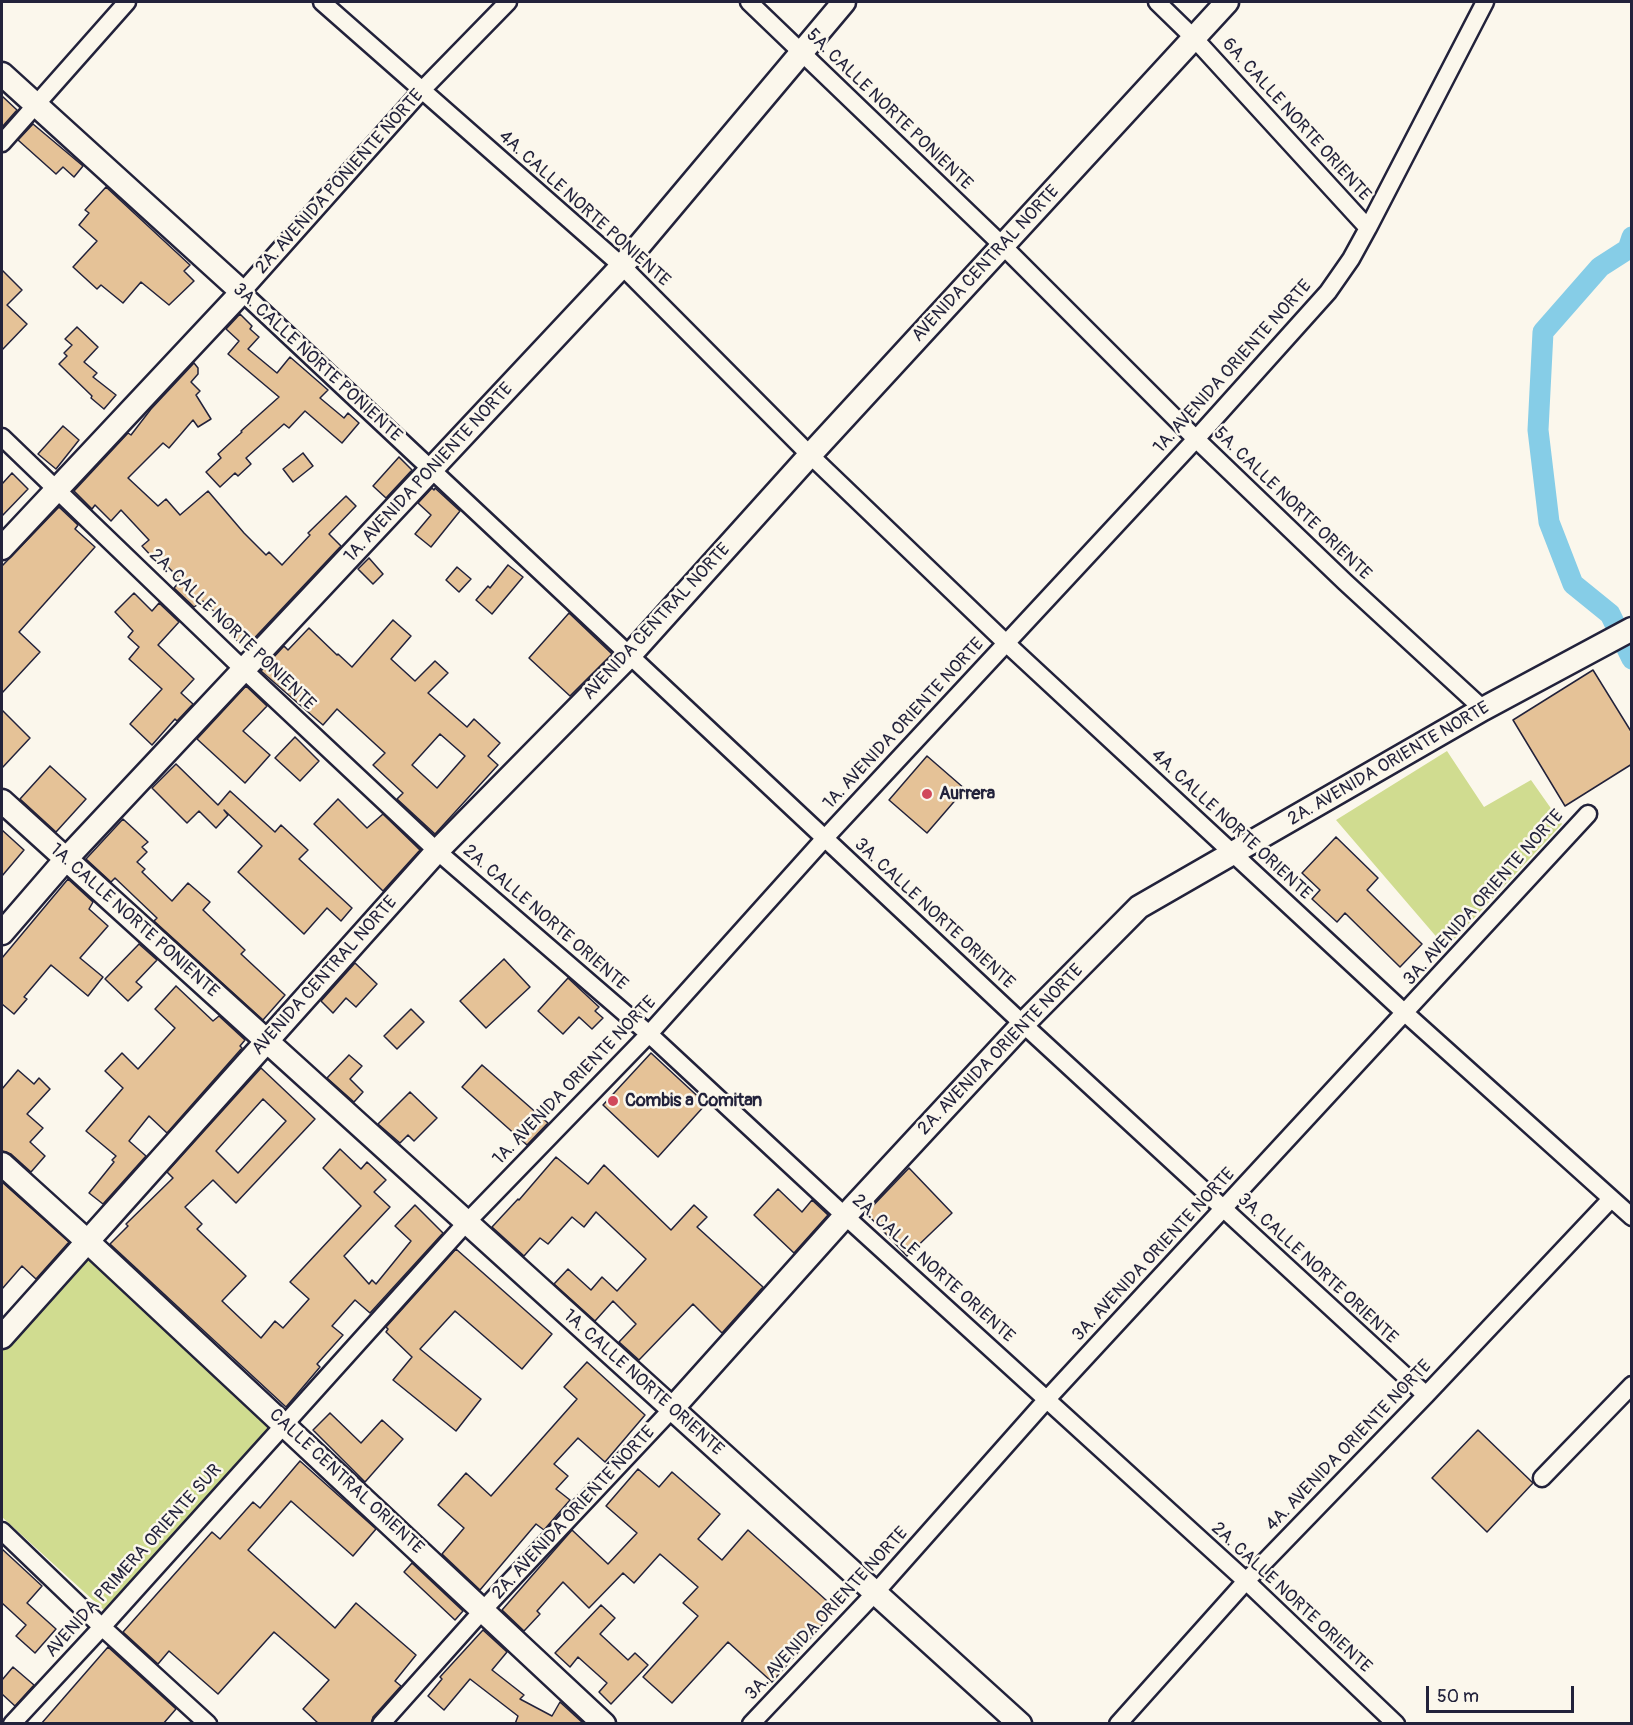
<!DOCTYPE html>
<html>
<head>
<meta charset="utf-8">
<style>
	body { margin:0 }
	#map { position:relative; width:1633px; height:1725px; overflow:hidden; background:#fbf7ec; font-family:Pangolin,sans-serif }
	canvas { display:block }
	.frame { position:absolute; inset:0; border:3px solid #22223b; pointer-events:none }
	.scale { position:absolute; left:1426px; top:1686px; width:148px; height:27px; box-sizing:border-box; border:3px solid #22223b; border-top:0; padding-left:8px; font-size:18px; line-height:21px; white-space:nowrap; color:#22223b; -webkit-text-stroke:4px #fbf7ec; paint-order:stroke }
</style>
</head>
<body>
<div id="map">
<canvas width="1633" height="1725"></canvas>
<div class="frame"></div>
<div class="scale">50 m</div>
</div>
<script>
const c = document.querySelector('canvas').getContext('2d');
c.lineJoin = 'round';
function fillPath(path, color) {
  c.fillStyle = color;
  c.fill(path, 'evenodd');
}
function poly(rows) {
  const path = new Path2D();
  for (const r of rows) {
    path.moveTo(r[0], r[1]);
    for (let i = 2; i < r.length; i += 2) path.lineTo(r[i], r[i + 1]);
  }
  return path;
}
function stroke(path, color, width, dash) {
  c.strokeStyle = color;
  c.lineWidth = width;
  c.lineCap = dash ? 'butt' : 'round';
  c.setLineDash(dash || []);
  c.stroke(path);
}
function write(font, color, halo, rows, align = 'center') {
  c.font = font + ' Pangolin,sans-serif';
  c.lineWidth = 5;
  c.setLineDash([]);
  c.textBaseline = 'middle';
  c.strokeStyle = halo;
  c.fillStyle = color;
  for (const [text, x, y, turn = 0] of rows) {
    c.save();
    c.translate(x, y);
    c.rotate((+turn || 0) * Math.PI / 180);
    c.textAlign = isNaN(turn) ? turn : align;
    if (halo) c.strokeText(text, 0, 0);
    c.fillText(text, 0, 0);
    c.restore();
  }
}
fillPath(poly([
	[1447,751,1484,807,1531,780,1562,824,1446,948,1336,820],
	[83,1252,272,1427,105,1611,2,1517,2,1347]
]), '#d0dc90');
stroke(poly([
	[1632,237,1628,249,1600,267,1543,332,1538,430,1549,522,1573,584,1610,614,1632,659]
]), '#86cde7', 21);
const building = poly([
	[2,96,17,110,2,127,2,96],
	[33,124,83,166,74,177,63,167,56,174,18,140,33,124],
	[106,187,190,265,184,271,194,281,169,305,141,282,123,303,101,285,97,289,73,267,97,241,79,225,89,213,85,210,106,187],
	[2,270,22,290,7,305,27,324,2,350,2,270],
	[240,314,252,326,250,329,259,337,248,349,277,373,290,357,328,390,320,398,344,418,348,413,359,423,342,443,305,411,289,428,284,424,246,458,251,464,238,476,235,473,220,487,206,472,221,458,218,454,242,432,241,431,279,397,228,354,239,341,226,329,240,314],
	[77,327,98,347,84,362,97,373,93,377,116,395,104,409,91,398,92,396,59,364,67,356,64,353,72,345,65,339,77,327],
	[194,363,198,368,198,374,191,382,200,391,196,395,211,419,198,427,193,420,169,448,163,443,128,478,158,506,166,499,180,515,208,491,244,533,266,555,269,552,282,565,310,535,308,533,346,496,356,506,329,534,341,546,245,648,229,633,233,629,203,601,194,607,174,588,181,580,157,556,154,559,142,546,149,540,121,510,111,521,95,505,92,509,74,491,128,433,131,435,151,409,194,363],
	[63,426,79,440,56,469,38,454,63,426],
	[303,453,313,466,293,482,283,469,303,453],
	[399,457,412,470,386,498,373,486,399,457],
	[12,473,28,489,2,516,2,484,12,473],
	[432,488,434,490,435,488,460,511,431,547,415,534,431,515,418,503,432,488],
	[59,507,78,525,75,529,95,547,19,632,40,652,2,693,2,566,59,507],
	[369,558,383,574,373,584,358,569,369,558],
	[508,565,523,577,492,614,476,600,488,586,490,588,508,565],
	[457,567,471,579,459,592,446,580,457,567],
	[134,593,152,611,159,603,179,622,158,645,194,679,181,693,193,704,177,721,175,719,152,745,130,724,162,689,129,659,139,647,128,637,133,631,115,612,134,593],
	[569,613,612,654,570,696,529,658,569,613],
	[393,620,411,636,391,659,415,681,435,661,448,673,428,693,467,727,474,719,500,743,488,756,498,765,435,834,397,799,403,793,373,765,385,753,337,709,323,725,261,671,284,646,288,650,309,628,337,655,338,654,352,667,393,620],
	[440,734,465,756,437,788,412,765,440,734],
	[1593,670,1632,733,1632,764,1565,806,1513,720,1593,670],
	[246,686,267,706,243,731,270,755,245,783,197,739,246,686],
	[2,710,30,738,2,768,2,710],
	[295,737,319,761,300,781,275,758,295,737],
	[927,756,965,789,927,833,889,800,927,756],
	[176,764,218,805,230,791,275,832,281,825,308,850,299,859,352,908,341,921,327,908,304,934,238,872,262,846,224,810,228,815,216,828,199,811,187,823,152,788,176,764],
	[50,766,86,799,56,832,20,799,50,766],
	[338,799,367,828,383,814,420,850,383,891,314,824,338,799],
	[123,819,148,842,142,847,147,852,137,862,145,869,142,872,172,901,188,883,210,902,203,910,245,950,241,954,285,995,263,1020,154,921,157,918,115,878,111,882,86,859,123,819],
	[2,830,24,850,2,876,2,830],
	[1336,837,1378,878,1367,890,1422,944,1400,967,1345,913,1337,922,1312,899,1320,890,1302,873,1336,837],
	[68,879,93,902,89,909,108,926,80,958,103,977,88,996,51,965,24,997,27,999,14,1014,2,1004,2,958,68,879],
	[139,944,157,960,136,982,142,987,128,1001,105,979,139,944],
	[504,959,530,987,486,1028,460,1001,504,959],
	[355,963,377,984,356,1007,346,998,333,1013,321,1001,355,963],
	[568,978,599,1007,595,1011,603,1018,592,1029,579,1017,563,1034,538,1011,568,978],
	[176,986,213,1021,219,1016,245,1040,240,1046,242,1048,167,1133,149,1116,129,1141,146,1156,103,1204,89,1193,114,1162,112,1160,116,1156,86,1131,123,1088,105,1071,122,1053,138,1069,175,1028,155,1009,176,986],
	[411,1009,424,1022,397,1049,384,1036,411,1009],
	[651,1053,706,1104,658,1157,603,1105,651,1053],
	[349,1055,362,1066,350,1079,363,1092,354,1102,327,1078,349,1055],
	[482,1065,548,1123,527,1145,462,1087,482,1065],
	[261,1068,315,1119,236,1203,213,1180,185,1207,202,1224,197,1229,246,1276,222,1301,261,1338,275,1321,283,1328,309,1299,290,1282,361,1206,323,1168,340,1149,361,1169,367,1162,386,1180,374,1192,390,1207,344,1256,369,1284,372,1280,376,1284,411,1241,395,1226,415,1205,443,1233,370,1313,355,1300,332,1326,343,1335,317,1364,320,1367,286,1407,110,1244,128,1226,126,1224,173,1178,167,1172,261,1068],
	[263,1099,286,1121,238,1173,216,1151,263,1099],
	[18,1070,34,1084,39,1078,50,1089,27,1114,43,1128,30,1142,45,1156,31,1172,11,1154,2,1151,2,1089,18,1070],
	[410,1092,437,1118,414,1141,408,1135,400,1143,378,1124,410,1092],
	[556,1157,588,1184,604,1165,671,1230,694,1205,707,1217,697,1227,763,1287,722,1333,693,1304,639,1360,619,1342,636,1324,613,1301,595,1321,554,1284,568,1269,591,1290,602,1277,617,1291,646,1259,596,1212,584,1227,572,1217,548,1244,540,1238,524,1256,492,1227,518,1199,519,1200,556,1157],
	[909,1168,952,1213,907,1256,866,1213,909,1168],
	[2,1182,69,1242,36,1279,22,1266,2,1289,2,1182],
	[778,1189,802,1212,812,1200,828,1215,794,1253,754,1215,778,1189],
	[456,1249,552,1334,522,1369,455,1311,420,1349,481,1399,456,1431,393,1380,412,1357,386,1332,388,1329,386,1327,456,1249],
	[587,1362,645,1415,605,1462,578,1438,554,1464,568,1476,556,1489,570,1500,544,1530,536,1524,480,1590,442,1554,464,1528,438,1505,466,1473,491,1496,577,1399,564,1387,587,1362],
	[330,1413,361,1443,382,1420,403,1439,365,1482,313,1430,330,1413],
	[1478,1430,1533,1483,1487,1532,1432,1478,1478,1430],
	[300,1461,376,1529,353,1556,291,1501,248,1550,335,1628,356,1603,416,1655,395,1681,401,1686,373,1717,371,1724,319,1724,303,1709,329,1680,274,1632,218,1694,169,1651,158,1664,123,1632,212,1532,220,1539,253,1502,260,1508,300,1461],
	[638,1469,659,1487,672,1472,720,1514,698,1539,722,1560,748,1530,836,1609,772,1682,728,1642,672,1703,643,1677,698,1616,683,1603,698,1587,660,1554,634,1583,623,1573,589,1608,563,1582,537,1611,540,1614,524,1631,502,1610,572,1530,608,1564,637,1533,606,1506,638,1469],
	[2,1549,42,1586,27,1603,56,1629,35,1653,16,1636,26,1625,2,1603,2,1549],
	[412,1563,463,1611,455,1620,404,1572,412,1563],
	[601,1605,615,1618,600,1634,628,1660,635,1653,648,1665,611,1704,599,1692,607,1683,578,1657,570,1667,555,1653,601,1605],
	[483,1630,507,1652,492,1670,524,1695,520,1699,552,1716,560,1702,584,1724,515,1724,518,1716,470,1679,444,1710,428,1696,442,1679,440,1677,483,1630],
	[108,1647,176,1709,163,1724,41,1724,108,1647],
	[13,1667,34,1685,15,1706,2,1694,2,1680,13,1667]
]);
fillPath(building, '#e5c297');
stroke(building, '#22223b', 1.5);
const street = poly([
	[322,2,622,266,810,455,1006,643,1405,1013,1632,1217],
	[508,2,423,89,242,292,1023,1024,1426,1395],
	[749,2,1002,245,1196,439,1345,582,1483,709],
	[1157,2,1194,38,1368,228],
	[2,143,127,2],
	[2,437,243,669,437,851,649,1034,845,1216,1246,1581,1396,1724],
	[1542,1478,1632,1385],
	[2,1531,102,1627,208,1724],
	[12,1724,102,1627,466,1223,649,1034,825,838,1196,439,1328,292,1351,259,1368,228,1485,2],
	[381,1724,483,1610,672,1409],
	[751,1724,875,1593,1048,1398,1588,814],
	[1118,1724,1246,1581,1426,1395,1611,1199]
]);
const secondary = poly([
	[2,74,242,292,2,548],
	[2,801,1020,1724],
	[2,933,66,859,622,266,844,2],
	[2,1164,87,1241,604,1724],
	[2,1337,437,851,630,655,810,455,1227,2],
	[672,1409,845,1216,1023,1024,1139,907,1483,709,1632,629]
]);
stroke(street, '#22223b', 21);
stroke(secondary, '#22223b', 27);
stroke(street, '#fbf7ec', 16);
stroke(secondary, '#fbf7ec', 22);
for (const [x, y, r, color] of [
	[927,794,6,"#d1495b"],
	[613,1101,6,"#d1495b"]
]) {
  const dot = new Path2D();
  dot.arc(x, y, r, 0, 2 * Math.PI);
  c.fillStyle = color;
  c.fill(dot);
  stroke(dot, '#fbf7ec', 2);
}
write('18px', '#22223b', '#fbf7ec', [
	["5A. CALLE NORTE PONIENTE",889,110,44],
	["6A. CALLE NORTE ORIENTE",1296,120,48],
	["2A. AVENIDA PONIENTE NORTE",340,182,-48],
	["4A. CALLE NORTE PONIENTE",584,209,42],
	["AVENIDA CENTRAL NORTE",986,264,-47],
	["3A. CALLE NORTE PONIENTE",317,363,43],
	["1A. AVENIDA ORIENTE NORTE",1233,367,-48],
	["1A. AVENIDA PONIENTE NORTE",429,473,-47],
	["5A. CALLE NORTE ORIENTE",1292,504,44],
	["AVENIDA CENTRAL NORTE",657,622,-47],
	["2A. CALLE NORTE PONIENTE",232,630,44],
	["1A. AVENIDA ORIENTE NORTE",904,724,-47],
	["2A. AVENIDA ORIENTE NORTE",1389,764,-30],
	["4A. CALLE NORTE ORIENTE",1231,825,43],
	["3A. AVENIDA ORIENTE NORTE",1484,898,-48],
	["3A. CALLE NORTE ORIENTE",934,914,43],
	["2A. CALLE NORTE ORIENTE",545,918,41],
	["1A. CALLE NORTE PONIENTE",134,921,42],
	["AVENIDA CENTRAL NORTE",325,976,-48],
	["2A. AVENIDA ORIENTE NORTE",1001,1050,-46],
	["1A. AVENIDA ORIENTE NORTE",575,1081,-46],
	["3A. AVENIDA ORIENTE NORTE",1154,1255,-47],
	["2A. CALLE NORTE ORIENTE",933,1269,42],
	["3A. CALLE NORTE ORIENTE",1317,1269,43],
	["1A. CALLE NORTE ORIENTE",643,1383,42],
	["4A. AVENIDA ORIENTE NORTE",1349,1446,-46],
	["CALLE CENTRAL ORIENTE",346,1482,43],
	["2A. AVENIDA ORIENTE NORTE",574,1513,-47],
	["AVENIDA PRIMERA ORIENTE SUR",134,1561,-48],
	["2A. CALLE NORTE ORIENTE",1291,1598,43],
	["3A. AVENIDA ORIENTE NORTE",827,1614,-47]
]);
write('bold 18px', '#22223b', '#fbf7ec', [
	["Aurrera",939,794],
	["Combis a Comitan",625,1101]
], 'left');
</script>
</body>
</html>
